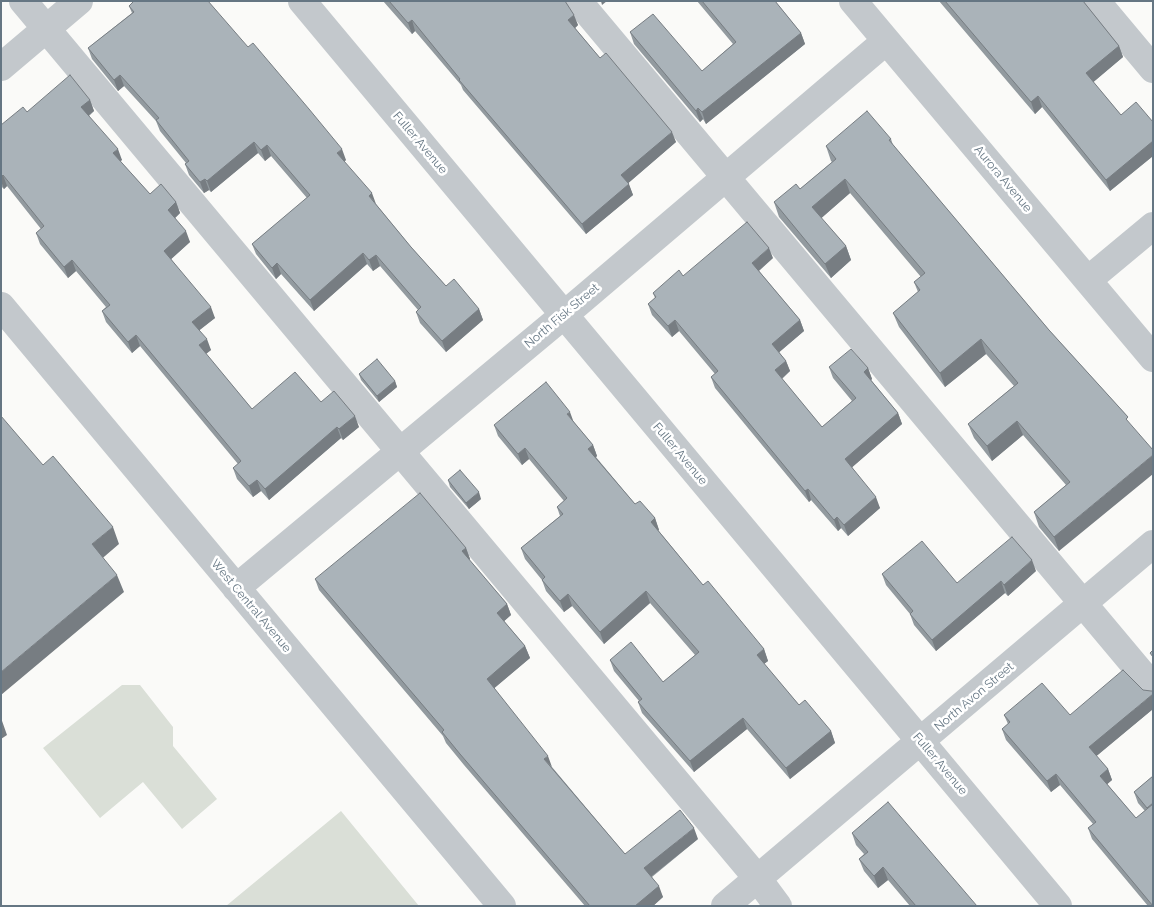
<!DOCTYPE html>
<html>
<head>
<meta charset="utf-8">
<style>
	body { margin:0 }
	#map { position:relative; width:1154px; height:907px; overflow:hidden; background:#fafaf8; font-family:Raleway,sans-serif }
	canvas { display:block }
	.frame { position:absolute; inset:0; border:2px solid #657683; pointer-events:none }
</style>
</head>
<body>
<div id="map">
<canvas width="1154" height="907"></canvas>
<div class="frame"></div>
</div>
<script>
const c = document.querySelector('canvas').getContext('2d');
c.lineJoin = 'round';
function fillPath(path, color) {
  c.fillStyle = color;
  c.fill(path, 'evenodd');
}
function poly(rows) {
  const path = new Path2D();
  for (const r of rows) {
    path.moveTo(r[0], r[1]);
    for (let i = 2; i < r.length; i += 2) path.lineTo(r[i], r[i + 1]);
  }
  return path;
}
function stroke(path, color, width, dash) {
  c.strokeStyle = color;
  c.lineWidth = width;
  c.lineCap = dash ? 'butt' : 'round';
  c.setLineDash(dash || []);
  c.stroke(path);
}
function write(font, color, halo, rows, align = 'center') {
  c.font = font + ' Raleway,sans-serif';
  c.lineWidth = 5;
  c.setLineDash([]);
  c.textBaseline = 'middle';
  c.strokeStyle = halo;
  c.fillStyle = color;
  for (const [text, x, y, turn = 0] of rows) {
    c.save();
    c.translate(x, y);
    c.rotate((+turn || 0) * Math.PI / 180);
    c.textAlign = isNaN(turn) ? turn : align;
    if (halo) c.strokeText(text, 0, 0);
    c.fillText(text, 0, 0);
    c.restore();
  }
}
fillPath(poly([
	[122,685,140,685,173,727,173,746,217,799,182,829,143,782,100,818,43,748],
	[341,811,419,906,226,906]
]), '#dadfd7');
stroke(poly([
	[23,1,758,879,778,906],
	[302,1,1058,906],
	[578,1,1153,687],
	[853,1,1153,358],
	[1096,1,1153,69],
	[1,67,79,1],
	[1088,280,1153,226],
	[1,306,502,906],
	[236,588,564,315,886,41],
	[725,906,1153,544]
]), '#c3c8cc', 28);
fillPath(poly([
	[383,1,565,1,578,25,575,28,600,58,676,142,628,183,633,195,586,234,463,90,461,85,415,31,412,34],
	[697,1,775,1,801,33,805,44,706,124,703,119,700,122,634,44,630,32,702,71,733,44],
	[939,1,1083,1,1119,46,1123,57,1093,82,1121,115,1153,122,1153,156,1110,191,1042,107,1035,114],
	[129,6,346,160,344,162,375,203,411,247,446,286,479,309,483,320,446,352,420,323,416,312,418,310,380,266,373,271,367,264,314,311,281,274,276,279,256,254,252,244,307,198,271,156,265,161,258,153,211,192,209,190,204,193,189,175,185,164,186,163,160,131,156,121,124,86,118,91,92,59,88,48,132,13],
	[90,100,94,111,89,116,122,160,120,161,150,194,176,202,180,213,175,218,190,242,171,259,215,318,199,330,211,350,206,354,252,409,321,402,359,427,343,440,341,438,269,500,261,491,253,497,237,479,233,468,238,464,140,346,132,353,106,322,102,311,106,307,76,271,68,278,40,244,36,233,41,229,7,186,4,189,1,186,1,125,27,112],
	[891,139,893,145,1049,330,1128,417,1059,551,1039,527,1034,512,1066,485,1023,435,992,461,974,438,968,424,1014,386,986,354,945,387,899,327,893,313,918,292,914,282,921,277,850,193,821,218,846,246,851,260,831,278,779,217,774,202,800,189,832,162,831,161,826,146],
	[773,258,759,271,800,320,804,331,779,352,786,361,790,371,782,379,822,427,852,401,833,378,829,367,868,368,872,379,871,380,898,413,902,424,852,467,880,508,848,536,841,528,838,531,811,500,809,502,715,388,711,377,715,374,679,331,672,337,652,315,648,304,655,298,653,293,683,276],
	[359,374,395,381,397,387,379,402,361,380],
	[573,421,593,445,597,456,596,457,635,504,655,518,659,530,658,530,703,585,764,649,768,661,764,664,799,705,831,731,835,743,790,779,747,729,694,772,642,713,638,702,639,701,614,671,610,660,663,682,695,655,650,603,604,644,572,606,564,612,546,591,542,580,525,559,521,548,560,516,557,507,564,501,529,459,522,465,498,436,494,425],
	[448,480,481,499,469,509,450,487],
	[466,548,470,559,469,560,507,604,511,615,504,621,525,646,530,658,494,688,552,767,625,854,698,839,652,877,663,897,653,906,585,906,464,765,446,743,443,736,319,590,315,579],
	[1036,571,1008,596,1005,593,936,651,914,625,910,614,886,585,882,574,957,583],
	[1153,709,1096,756,1108,769,1112,780,1107,784,1136,818,1145,811,1138,803,1134,792,1153,776,1153,906,1148,906,1092,839,1088,828,1093,824,1060,785,1051,792,1006,740,1002,729,1008,724,1004,715,1070,715],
	[852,833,977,906,910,906,888,880,878,888,864,871,859,859,864,854,856,845]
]), '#929a9f');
fillPath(poly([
	[601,1,607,1,602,5],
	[574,15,578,25,572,31,568,20],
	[412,20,415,31,412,34,408,23],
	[801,33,805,44,706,124,702,112],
	[1119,46,1123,57,1090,85,1086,73],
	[120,75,124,86,118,91,114,80],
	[1038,96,1042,107,1035,114,1031,102],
	[90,100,94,111,85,118,81,107],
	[698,108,703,119,700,122,696,111],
	[672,132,676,142,625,186,621,175],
	[1153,141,1153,156,1110,191,1106,180],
	[254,142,258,153,211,192,207,181],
	[267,145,271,156,265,161,261,150],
	[118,149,122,160,117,164,113,153],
	[342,149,346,160,341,164,337,153],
	[3,175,7,186,4,189,1,181,1,177],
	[205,179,209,190,204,193,200,182],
	[845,179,850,193,817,222,812,207],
	[629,184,633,195,586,234,582,224],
	[372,193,376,204,369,196],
	[176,202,180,213,172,221,168,210],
	[186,231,190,242,168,262,164,251],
	[846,246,851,260,831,278,825,264],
	[769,248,773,258,756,273,752,263],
	[363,253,367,264,314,311,310,300],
	[376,255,380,266,373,271,369,260],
	[72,260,76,271,68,278,64,267],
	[277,263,281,274,276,279,272,268],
	[211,307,215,318,196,333,192,322],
	[479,309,483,320,446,352,442,341],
	[675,320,679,331,672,337,668,326],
	[800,320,804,331,776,355,772,344],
	[136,335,140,346,132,353,128,342],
	[207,339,211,350,203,356,199,345],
	[981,339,986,354,945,387,940,373],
	[786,361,790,371,779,381,775,370],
	[868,368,872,379,868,383,864,372],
	[395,381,397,387,379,402,377,396],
	[570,412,574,423,567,414],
	[898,413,902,424,849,470,845,459],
	[355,416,359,427,343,440,339,429],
	[1017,421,1023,435,992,461,987,446],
	[337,427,341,438,269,500,265,489],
	[593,445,597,456,593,460,588,449],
	[525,448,529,459,522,465,518,454],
	[1153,455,1153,474,1059,551,1054,537],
	[257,480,261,491,253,497,249,486],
	[808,489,811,500,809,502,805,491],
	[479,492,481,499,469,509,466,503],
	[876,497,880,508,848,536,844,525],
	[837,517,841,528,838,531,834,520],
	[655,518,659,530,655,533,651,522],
	[113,527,119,544,98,562,92,544],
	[466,548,470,559,466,563,462,551],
	[1032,560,1036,571,1008,596,1004,585],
	[117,575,124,592,1,695,1,672],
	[1001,581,1005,593,936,651,932,640],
	[646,591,650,603,604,644,600,632],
	[568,594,572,606,564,612,560,601],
	[507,604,511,615,501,624,497,613],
	[525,646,530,658,491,691,487,679],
	[764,649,768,661,761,666,757,655],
	[1153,694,1153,709,1093,759,1089,747],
	[1,718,7,735,1,739],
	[743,718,747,729,694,772,690,761],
	[831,731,835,743,790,779,786,768],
	[548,756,552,767,544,759],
	[1108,769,1112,780,1104,787,1100,776],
	[1056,774,1060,785,1051,792,1047,781],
	[694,828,698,839,648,879,644,868],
	[883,867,888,880,878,888,874,876],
	[659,886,663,897,653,906,635,906]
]), '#777d82');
const building = poly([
	[134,1,208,1,248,47,253,43,309,109,342,149,337,153,372,193,369,196,411,247,446,286,454,279,479,309,442,341,416,312,421,307,376,255,369,260,363,253,310,300,277,263,272,268,252,244,310,195,267,145,261,150,254,142,207,181,205,179,200,182,185,164,189,161,156,120,159,118,120,75,114,80,88,48,134,12,129,6,134,1],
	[389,1,565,1,574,15,568,20,600,58,606,53,672,132,621,175,629,184,582,224,459,80,460,79,412,20,408,23,389,1],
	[702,1,775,1,801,33,702,112,698,108,696,111,630,32,653,14,702,71,736,42,702,1],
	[945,1,1083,1,1119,46,1086,73,1121,115,1136,102,1153,122,1153,141,1106,180,1038,96,1031,102,945,1],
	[70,75,90,100,81,107,118,149,113,153,150,194,161,184,176,202,168,210,186,231,164,251,211,307,192,322,207,339,199,345,252,409,295,372,321,402,334,391,355,416,339,429,337,427,265,489,257,480,249,486,233,468,241,461,136,335,128,342,102,311,110,305,72,260,64,267,36,233,44,226,3,175,1,177,1,125,23,107,27,112,70,75],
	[867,111,891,139,889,140,1049,330,1128,417,1126,419,1153,450,1153,455,1054,537,1034,512,1070,482,1017,421,987,446,968,424,1018,383,981,339,940,373,893,313,920,290,914,282,925,273,845,179,812,207,846,246,825,264,774,202,796,184,800,189,836,159,826,146,867,111],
	[747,222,769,248,752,263,800,320,772,344,786,361,775,370,822,427,856,398,829,367,851,349,868,368,864,372,898,413,845,459,876,497,844,525,837,517,834,520,808,489,805,491,711,377,718,371,675,320,668,326,648,304,656,297,653,293,679,270,683,276,747,222],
	[377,359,395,381,377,396,359,374,377,359],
	[546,382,570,412,567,414,593,445,588,449,635,504,640,501,655,518,651,522,703,585,708,581,764,649,757,655,799,705,805,700,831,731,786,768,743,718,690,761,638,702,642,699,610,660,631,642,663,682,699,652,646,591,600,632,568,594,560,601,542,580,545,577,521,548,563,514,557,507,567,498,525,448,518,454,494,425,546,382],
	[1,416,43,465,53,456,113,527,92,544,117,575,1,672,1,416],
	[460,470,479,492,466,503,448,480,460,470],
	[420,493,466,548,462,551,507,604,497,613,525,646,487,679,548,756,544,759,625,854,680,810,694,828,644,868,659,886,635,906,590,906,460,754,442,732,444,730,315,579,420,493],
	[1012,537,1032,560,1004,585,1001,581,932,640,910,614,913,611,882,574,922,541,957,583,1012,537],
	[1153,650,1153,657,1150,653,1153,650],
	[1123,670,1143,690,1151,691,1153,691,1153,694,1089,747,1108,769,1100,776,1136,818,1153,804,1153,906,1088,828,1096,822,1056,774,1047,781,1002,729,1010,722,1004,715,1042,683,1070,715,1123,670],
	[1153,776,1153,803,1147,808,1134,792,1153,776],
	[888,802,977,906,916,906,883,867,874,876,859,859,868,852,852,833,888,802]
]);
fillPath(building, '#aab3b9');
stroke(building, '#777d82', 1);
write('12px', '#657683', '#fff', [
	["Fuller Avenue",420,143,50],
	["Aurora Avenue",1003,179,50],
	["North Fisk Street",562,316,-40],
	["Fuller Avenue",680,454,50],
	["West Central Avenue",251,606,50],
	["North Avon Street",974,697,-40],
	["Fuller Avenue",940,764,50]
]);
</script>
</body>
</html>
